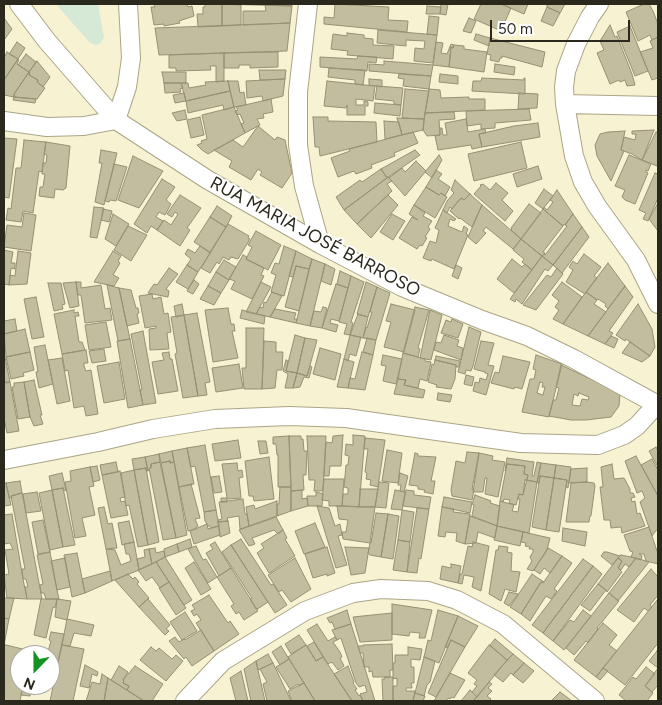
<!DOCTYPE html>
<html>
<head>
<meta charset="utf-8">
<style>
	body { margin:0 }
	#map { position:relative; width:662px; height:705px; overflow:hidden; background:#f7f2d2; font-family:Figtree,sans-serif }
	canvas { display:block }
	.frame { position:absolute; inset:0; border:5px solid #2b291d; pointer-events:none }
	.north { position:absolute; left:10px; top:645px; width:50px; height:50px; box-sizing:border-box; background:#fff; border:1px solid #aaa9a5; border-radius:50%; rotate:202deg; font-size:14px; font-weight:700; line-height:20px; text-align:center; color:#2b291d }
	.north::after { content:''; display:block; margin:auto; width:18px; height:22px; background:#149323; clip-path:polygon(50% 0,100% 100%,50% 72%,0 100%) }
	.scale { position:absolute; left:490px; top:20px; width:140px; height:22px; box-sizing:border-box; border:2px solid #2b291d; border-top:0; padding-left:6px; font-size:15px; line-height:18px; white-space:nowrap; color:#2b291d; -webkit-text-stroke:4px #fff; paint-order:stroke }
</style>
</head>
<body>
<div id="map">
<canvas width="662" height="705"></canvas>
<div class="frame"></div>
<div class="north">N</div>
<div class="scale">50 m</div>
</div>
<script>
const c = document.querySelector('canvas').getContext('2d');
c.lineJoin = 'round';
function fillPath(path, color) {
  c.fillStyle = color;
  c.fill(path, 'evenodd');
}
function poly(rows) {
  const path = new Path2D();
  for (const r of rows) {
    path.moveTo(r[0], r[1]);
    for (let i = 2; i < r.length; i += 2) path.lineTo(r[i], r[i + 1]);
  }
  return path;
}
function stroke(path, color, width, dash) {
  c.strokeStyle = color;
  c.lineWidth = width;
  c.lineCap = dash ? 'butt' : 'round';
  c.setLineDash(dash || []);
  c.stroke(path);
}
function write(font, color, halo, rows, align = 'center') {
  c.font = font + ' Figtree,sans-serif';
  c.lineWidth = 4;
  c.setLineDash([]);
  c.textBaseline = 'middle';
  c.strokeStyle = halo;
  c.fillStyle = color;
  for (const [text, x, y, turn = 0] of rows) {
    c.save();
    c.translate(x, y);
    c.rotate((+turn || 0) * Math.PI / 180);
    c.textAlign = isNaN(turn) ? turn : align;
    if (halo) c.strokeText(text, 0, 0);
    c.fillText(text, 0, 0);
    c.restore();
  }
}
fillPath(poly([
	[56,4,98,4,104,38,100,44,96,45,89,42]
]), '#d6e9d7');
const building = poly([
	[154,4,187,4,188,7,192,6,194,16,179,21,180,23,164,26,164,24,154,25,151,7,155,7,154,4],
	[205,4,222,4,222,26,198,27,197,14,203,14,203,7,205,7,205,4],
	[222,4,241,5,241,25,222,26,222,4],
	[222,4,292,4,292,6,222,4],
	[335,4,389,7,388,20,408,21,407,32,324,24,324,17,334,18,335,4],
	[441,4,448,4,446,15,440,14,441,4],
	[481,4,501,4,511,8,501,31,474,19,481,4],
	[501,4,528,4,524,14,501,4],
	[545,4,565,4,560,13,547,7,548,6,545,4],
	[644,4,649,4,653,11,658,24,658,37,652,40,650,35,638,41,626,12,644,4],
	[265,5,292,6,290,23,243,25,243,11,266,11,265,5],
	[427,6,441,7,440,14,426,14,427,6],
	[547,7,560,13,553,26,541,21,547,7],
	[429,16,439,17,437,35,427,34,429,16],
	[4,18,12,29,4,40,4,18],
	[469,18,476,21,471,33,463,31,469,18],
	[290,23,287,51,159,55,155,28,290,23],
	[610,25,615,37,617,36,632,74,635,85,627,86,625,80,620,82,619,80,610,84,597,53,604,50,600,41,610,25],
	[630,26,648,71,635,76,617,32,630,26],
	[378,30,437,35,433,63,414,61,415,48,424,49,425,41,406,40,406,46,377,43,378,30],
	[347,33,364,35,364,38,373,39,373,45,394,46,393,59,347,55,348,51,331,49,333,34,347,36,347,33],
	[476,34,490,38,489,46,474,40,476,34],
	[658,37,658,79,658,78,652,80,640,52,653,48,650,41,658,37],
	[490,38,545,52,542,67,502,56,502,58,500,58,499,62,490,60,491,55,487,54,490,38],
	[17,42,25,48,18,59,9,54,17,42],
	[436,42,443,43,441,53,447,54,451,44,454,45,453,48,451,47,449,67,433,65,436,42],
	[454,45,464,46,464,49,487,52,484,72,449,67,451,47,453,48,454,45],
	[7,52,18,59,4,80,4,58,7,52],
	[278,52,278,67,250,68,250,65,239,65,239,68,224,68,224,53,278,52],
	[224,53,224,81,216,82,216,66,210,66,211,70,176,71,176,68,169,68,169,55,224,53],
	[26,54,36,62,29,72,18,65,26,54],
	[358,56,377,57,376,63,368,62,367,71,320,67,320,57,357,59,358,56],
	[18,59,19,60,17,64,29,72,14,94,14,97,4,95,4,80,18,59],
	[37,61,50,77,43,87,37,82,38,80,29,75,30,73,29,72,37,61],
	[384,61,433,65,431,76,369,71,369,64,384,65,384,61],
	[495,64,515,67,514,75,494,72,495,64],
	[329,68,365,70,363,85,355,84,355,80,328,77,329,68],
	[259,70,286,70,285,79,260,80,259,70],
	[29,72,30,73,29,75,38,80,37,82,45,88,37,99,14,97,14,94,29,72],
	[162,72,186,72,186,83,164,83,162,72],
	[399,74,431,76,429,89,403,86,404,79,398,78,399,74],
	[440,74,458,76,458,84,439,82,440,74],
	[482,78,524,80,524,78,525,78,525,94,472,91,473,81,481,81,482,78],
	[285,79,283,96,263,101,262,96,247,98,246,81,285,79],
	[369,79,382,80,382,87,369,85,369,79],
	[228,81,230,91,186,101,181,83,188,83,189,88,206,85,205,82,228,81],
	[228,81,238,81,240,93,244,92,246,105,234,107,228,81],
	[327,81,375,86,373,101,356,99,356,105,364,105,364,101,368,102,368,106,365,106,365,115,347,115,347,105,346,108,324,106,327,81],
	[164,83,181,83,183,88,180,89,181,92,165,93,164,83],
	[377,86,403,88,401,105,394,104,394,101,375,99,377,86],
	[405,89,429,91,424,119,402,118,405,89],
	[429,89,440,90,441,98,469,97,469,99,485,99,485,110,425,113,429,89],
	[230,91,234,107,224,110,223,105,188,113,186,101,230,91],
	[184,93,186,101,175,103,173,95,184,93],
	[519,93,538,94,537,108,518,109,519,93],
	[14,97,36,99,35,103,13,100,14,97],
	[271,99,273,112,263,114,264,118,257,119,260,125,245,133,241,124,244,123,240,114,237,115,235,111,238,110,236,107,271,99],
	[375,103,401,105,400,116,374,113,375,103],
	[234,107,245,133,208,154,202,150,197,145,202,143,201,141,207,139,202,115,234,107],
	[529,109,531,120,495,123,495,128,481,129,481,124,467,126,466,111,529,109],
	[185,110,187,119,177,121,172,113,185,110],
	[454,112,455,119,439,120,440,135,427,136,423,130,425,113,454,112],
	[200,117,204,135,191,138,187,120,200,117],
	[313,117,328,117,328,121,376,122,377,142,320,156,319,147,315,147,313,117],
	[397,118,424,119,423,130,402,135,397,118],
	[466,119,468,132,485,129,486,133,479,134,482,147,472,149,471,145,438,150,435,136,440,135,440,128,442,128,443,135,447,135,445,123,466,119],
	[384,121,399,122,402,135,385,139,384,121],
	[538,123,540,137,482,147,479,134,514,126,538,123],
	[258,126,275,140,277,137,285,140,292,173,282,188,260,175,262,172,258,169,251,180,229,167,232,161,214,150,233,140,243,147,258,126],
	[654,130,642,160,632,154,621,150,624,137,635,140,636,134,632,134,632,131,654,130],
	[625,131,621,150,624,151,611,181,597,156,595,145,600,134,608,132,625,131],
	[413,132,418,143,394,153,395,156,371,165,372,168,356,174,354,171,338,177,331,158,350,151,349,149,413,132],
	[656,132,658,133,658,162,657,166,642,160,656,132],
	[4,138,17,139,9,198,4,197,4,138],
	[24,140,46,142,42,172,39,171,33,213,23,211,21,222,6,220,8,208,11,209,16,168,21,168,24,140],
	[46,142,70,146,66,188,63,190,55,189,54,198,39,196,40,187,43,187,45,174,42,174,43,163,46,163,47,155,44,154,46,142],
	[521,142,527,168,474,181,468,154,521,142],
	[101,150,117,153,104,205,95,202,102,163,99,163,101,150],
	[415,150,420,155,387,178,381,169,415,150],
	[439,155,442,160,432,178,425,172,439,155],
	[629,155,651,164,648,171,646,170,646,172,648,173,635,204,625,200,622,197,625,190,615,186,629,155],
	[133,156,163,171,139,208,118,200,133,156],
	[416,161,426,171,405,196,389,178,402,168,405,172,416,161],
	[114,164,127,167,116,201,110,200,109,202,105,201,114,164],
	[538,166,542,179,517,187,513,174,538,166],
	[381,169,387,178,344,210,336,197,360,180,362,182,381,169],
	[436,170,442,174,438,179,450,187,445,196,441,193,439,195,426,187,436,170],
	[655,173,658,174,658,198,648,221,643,219,646,213,639,210,655,173],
	[388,177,392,181,387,184,392,191,357,224,344,210,388,177],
	[162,179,175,187,166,200,171,204,165,215,159,212,156,217,163,221,157,230,151,226,147,233,134,224,162,179],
	[455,180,470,194,464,200,461,198,452,209,450,207,447,213,443,210,447,201,454,193,451,190,455,180],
	[496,183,508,193,502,200,513,211,505,221,474,194,481,186,480,185,483,184,490,190,496,183],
	[426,187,439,195,441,193,447,197,435,218,414,205,426,187],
	[544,189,553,196,543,209,535,203,544,189],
	[557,190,573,214,565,225,564,224,563,226,543,209,544,207,547,210,553,202,550,200,557,190],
	[470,194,482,205,472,227,460,218,459,219,450,211,461,198,464,200,470,194],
	[180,195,201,208,187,228,190,230,180,246,157,230,164,220,171,225,178,214,175,212,172,217,167,214,180,195],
	[388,195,398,205,371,238,357,224,388,195],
	[658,203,658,231,649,219,658,203],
	[529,204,541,213,521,239,511,230,512,229,511,228,529,204],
	[414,205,425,213,423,216,432,221,428,227,430,229,425,237,427,238,422,246,420,245,417,249,399,238,412,217,418,220,409,214,414,205],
	[482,205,521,239,513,249,486,227,483,231,486,233,476,244,468,237,482,205],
	[217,206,232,216,226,227,210,217,217,206],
	[94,207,104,208,97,238,90,237,94,207],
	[103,209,112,211,109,222,101,220,103,209],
	[543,209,563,226,543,252,545,253,542,256,521,239,543,209],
	[443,210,456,219,454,221,450,219,448,226,462,232,464,226,468,229,466,234,468,235,454,269,432,259,431,261,423,258,430,241,436,243,439,230,435,228,443,210],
	[24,213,36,215,31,251,4,247,7,225,22,227,24,213],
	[113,214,129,224,116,246,105,239,113,214],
	[392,214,405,221,393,240,380,232,392,214],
	[573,214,582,227,553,265,542,256,544,254,545,255,567,226,565,225,573,214],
	[210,217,226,227,210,252,194,242,210,217],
	[228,224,249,236,248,238,250,239,238,259,231,257,229,260,223,257,219,264,217,262,210,273,201,268,228,224],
	[128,226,147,235,131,261,114,250,128,226],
	[582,227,589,237,562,273,553,265,582,227],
	[256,231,281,245,268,270,246,259,252,247,248,245,256,231],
	[521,239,542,256,532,270,522,262,524,259,513,250,521,239],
	[200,246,210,253,198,272,187,265,191,259,185,254,188,249,195,253,200,246],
	[284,246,296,251,284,296,271,292,276,275,271,273,275,263,279,264,284,246],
	[4,250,13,252,11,263,15,263,15,269,11,268,9,285,4,284,4,250],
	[18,251,31,253,27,284,9,285,10,275,15,276,18,251],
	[113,251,121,256,118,261,120,263,113,275,119,278,114,286,94,282,113,251],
	[296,251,312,259,309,269,296,266,293,277,289,276,296,251],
	[584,254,601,267,594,276,597,278,585,294,566,282,573,270,569,267,573,261,577,264,584,254],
	[243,255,247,257,246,259,264,268,261,275,264,276,252,299,231,289,235,281,229,279,243,255],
	[542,256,553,265,548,271,545,269,522,304,516,299,515,302,510,299,542,256],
	[312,259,325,264,310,326,296,323,312,259],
	[512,259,522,267,525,264,532,270,514,293,497,279,512,259],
	[224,260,236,267,229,280,216,272,224,260],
	[608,263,625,286,608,309,605,306,606,304,598,299,597,300,586,292,608,263],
	[325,264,335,269,331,285,321,281,325,264],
	[187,265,198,272,188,289,176,282,187,265],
	[456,265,462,268,458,279,452,276,456,265],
	[296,266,309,269,299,311,285,307,296,266],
	[169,268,178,274,166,289,169,291,168,297,148,293,154,284,157,285,169,268],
	[557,268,563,274,536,310,523,305,547,275,551,277,557,268],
	[340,271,351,276,348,288,337,284,340,271],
	[216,272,229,280,221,293,208,286,216,272],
	[351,276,364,282,351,322,353,323,350,335,344,334,347,324,339,322,351,276],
	[194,280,199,284,193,294,187,291,194,280],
	[76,282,81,282,81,288,101,285,105,309,110,308,112,320,85,323,81,295,78,295,76,282],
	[76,282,79,306,70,308,63,283,76,282],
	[261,282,271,287,256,314,246,312,261,282],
	[366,282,377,287,368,317,357,314,366,282],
	[562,282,582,297,563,324,553,319,559,310,555,307,559,301,552,295,562,282],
	[48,283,61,283,65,304,62,305,63,309,54,311,48,283],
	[336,284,348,288,339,321,331,319,330,323,338,325,336,332,322,328,336,284],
	[107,285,119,288,130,339,118,341,107,285],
	[208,286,221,293,214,305,200,299,208,286],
	[625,286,633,297,609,331,613,333,605,344,588,336,625,286],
	[377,287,390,293,376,340,363,338,366,327,367,328,372,312,370,312,377,287],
	[119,288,131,290,136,308,138,308,139,313,137,314,139,323,127,326,119,288],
	[272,292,282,296,270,317,256,314,260,307,263,308,264,302,266,303,272,292],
	[586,292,597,300,594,304,606,312,588,336,563,324,586,292],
	[152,294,153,299,161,297,164,314,168,313,171,332,167,333,169,349,150,350,149,329,156,328,156,326,145,328,139,296,152,294],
	[36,297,44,337,32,339,24,299,36,297],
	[182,304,184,315,176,317,174,306,182,304],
	[391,304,415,310,404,352,384,347,391,322,386,321,391,304],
	[638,304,652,329,655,347,650,356,626,339,625,341,616,335,638,304],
	[323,307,327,308,322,328,310,326,314,311,321,312,323,307],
	[415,307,429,310,418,348,420,349,418,357,403,353,415,307],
	[228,308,231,324,234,324,235,331,232,331,238,358,213,362,205,310,228,308],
	[275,309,296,313,294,319,297,319,296,323,270,317,275,309],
	[74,310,74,313,78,312,79,316,75,316,79,342,82,342,85,350,62,354,54,314,74,310],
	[242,310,265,316,264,324,240,318,242,310],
	[430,310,442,315,431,360,420,358,430,310],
	[197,313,210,382,205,383,207,395,198,396,184,315,197,313],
	[358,314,368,317,363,338,350,335,358,314],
	[184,315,198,396,183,398,175,354,177,353,171,317,184,315],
	[15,319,17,331,4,334,4,321,15,319],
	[452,319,463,324,458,338,441,333,446,320,451,322,452,319],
	[106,322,111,347,89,350,85,325,106,322],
	[469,327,481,332,473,366,471,371,466,370,465,374,458,372,469,327],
	[246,328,264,328,262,389,244,389,242,368,246,368,246,328],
	[25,329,30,352,6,357,4,334,25,329],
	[143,331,156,403,143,405,140,390,142,390,131,334,143,331],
	[295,335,305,338,297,373,286,371,295,335],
	[350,335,361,337,356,356,350,354,348,361,344,359,350,335],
	[444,335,459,340,457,346,463,348,461,360,434,350,436,342,441,343,444,335],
	[611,336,618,339,614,348,605,344,611,336],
	[305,338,317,340,307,376,297,373,305,338],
	[367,338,376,340,373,355,363,352,367,338],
	[130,339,143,405,128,408,117,341,130,339],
	[264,341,276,342,276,352,283,352,282,370,277,370,275,388,262,389,264,341],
	[481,341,494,343,488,365,494,366,486,395,473,391,475,382,479,383,480,378,486,380,488,374,485,373,485,372,474,369,481,341],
	[630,342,650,356,642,362,622,353,630,342],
	[45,345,53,384,39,388,36,372,38,372,34,347,45,345],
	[320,348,341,354,335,380,313,374,320,348],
	[104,349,106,361,92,363,89,351,104,349],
	[86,350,88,363,84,363,84,366,86,371,91,370,98,414,86,416,84,406,74,408,68,370,65,371,62,354,86,350],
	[4,352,10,382,7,383,4,382,4,352],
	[30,352,34,370,23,373,24,376,11,379,6,357,30,352],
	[169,352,170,359,172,359,178,391,158,394,152,362,164,360,162,353,169,352],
	[362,352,373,355,365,390,348,388,350,378,355,379,362,352],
	[403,353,425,359,425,361,431,362,427,381,420,379,418,388,404,385,406,380,398,379,403,353],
	[383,355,402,359,396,384,383,381,386,366,381,365,383,355],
	[536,355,562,364,549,417,522,412,530,379,534,379,536,370,533,369,536,355],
	[540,382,543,383,542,387,545,387,543,395,537,393,540,382],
	[436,356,460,361,459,367,456,367,456,365,435,360,436,356],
	[503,356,530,362,522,389,515,387,514,389,491,383,495,372,499,373,503,356],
	[62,358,70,401,57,404,48,360,62,358],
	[344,359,354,362,348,388,337,387,344,359],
	[286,360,288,361,286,371,297,373,293,388,285,388,288,374,283,371,286,360],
	[435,360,456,365,455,379,451,389,436,387,437,385,428,382,432,364,434,365,435,360],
	[119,362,125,399,104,403,97,366,119,362],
	[239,364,243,388,216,392,212,368,239,364],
	[561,365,620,393,619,406,611,417,586,420,571,420,549,416,553,400,556,400,559,388,556,387,561,365],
	[579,393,589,397,588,400,582,399,580,406,572,405,574,394,578,396,579,393],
	[310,366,312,367,309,378,304,377,300,387,293,388,297,373,307,376,310,366],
	[466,375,474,377,472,386,464,384,466,375],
	[398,379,406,380,404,385,425,390,423,398,394,394,398,379],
	[34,380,42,415,40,415,43,424,34,426,30,417,24,382,34,380],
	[4,382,10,382,19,431,7,433,4,418,4,382],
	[24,382,30,417,18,419,12,387,14,387,14,383,24,382],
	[438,393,452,395,450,402,437,400,438,393],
	[343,435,341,466,330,466,329,476,324,476,326,442,332,443,333,436,343,435],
	[353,435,365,436,359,507,342,506,343,494,348,494,348,488,344,487,346,465,348,465,349,456,345,455,346,444,353,445,353,435],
	[289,436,301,436,301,439,303,439,304,451,307,451,306,475,303,475,304,490,291,491,289,436],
	[289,436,291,487,278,487,278,455,277,455,276,444,273,444,273,437,289,436],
	[307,436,326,436,323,490,321,491,314,491,315,480,309,480,307,436],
	[365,438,385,440,378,487,370,485,371,480,366,479,367,473,365,472,368,449,364,449,365,438],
	[238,440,241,458,215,461,212,444,238,440],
	[258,441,266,441,268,453,260,454,258,441],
	[205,445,216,510,204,512,195,466,191,467,187,448,205,445],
	[656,447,658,451,658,467,649,451,656,447],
	[187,448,194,484,179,487,172,451,187,448],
	[387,450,402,453,398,483,382,481,387,450],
	[172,451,174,462,170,463,170,461,161,463,159,454,172,451],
	[467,452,479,453,472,489,474,490,472,500,452,496,451,490,456,461,465,463,467,452],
	[415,453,418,454,418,456,436,457,431,481,435,481,433,494,424,492,425,490,418,489,418,486,409,485,415,453],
	[479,453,493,456,492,460,505,462,498,497,485,494,487,478,485,478,483,492,473,492,479,453],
	[159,454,160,462,151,464,151,468,148,471,145,457,159,454],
	[636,456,658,496,658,528,652,536,640,502,645,498,642,491,637,493,625,461,636,456],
	[145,457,148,471,146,471,146,468,134,470,132,459,145,457],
	[269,457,274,499,254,501,253,496,249,496,245,461,269,457],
	[507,458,534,462,532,476,534,476,537,462,541,463,537,482,527,480,528,475,524,474,525,466,507,464,505,471,507,458],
	[652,459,658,470,658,496,641,465,652,459],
	[170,461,170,463,174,462,187,535,176,538,161,463,170,461],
	[116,462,118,472,102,475,100,465,116,462],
	[160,462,176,538,163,540,149,468,151,468,151,464,160,462],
	[237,463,238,471,242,470,243,477,239,478,241,498,227,499,227,502,221,502,221,498,227,498,222,464,237,463],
	[541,463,556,465,554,478,540,476,539,483,537,483,541,463],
	[507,464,525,466,524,474,528,475,523,495,519,494,516,505,509,503,510,500,504,499,503,502,500,501,507,464],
	[612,464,614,479,624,478,630,489,630,493,633,493,635,497,631,498,632,502,635,501,637,514,640,513,645,526,622,533,621,527,611,528,610,520,604,520,600,487,603,487,601,467,612,464],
	[556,465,571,467,568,488,566,487,567,480,554,478,556,465],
	[97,466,100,480,93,482,90,467,97,466],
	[90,467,94,486,89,487,95,515,82,518,86,536,75,538,65,482,71,481,70,471,90,467],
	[146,468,159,542,148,545,134,470,146,468],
	[587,468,587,482,569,483,571,469,587,468],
	[134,470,148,545,138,547,129,505,126,506,121,473,134,470],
	[120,471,125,497,120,498,121,502,125,501,128,515,111,518,102,475,120,471],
	[62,473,66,490,64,491,63,488,52,490,49,476,62,473],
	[400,473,408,476,404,492,400,491,401,485,398,485,400,473],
	[219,476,222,492,214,493,211,477,219,476],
	[540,476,554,478,546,530,532,527,540,476],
	[554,478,567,480,559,532,546,530,554,478],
	[324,479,344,479,342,506,329,506,329,501,322,500,324,479],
	[525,480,537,482,529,533,497,526,500,501,514,505,512,511,518,512,520,499,518,499,519,494,523,495,525,480],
	[20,481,22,493,11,496,12,498,9,498,6,483,20,481],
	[379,482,389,483,386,508,375,507,379,482],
	[587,482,594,483,595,486,591,516,590,516,589,522,566,522,571,483,587,482],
	[6,483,11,505,4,506,4,484,6,483],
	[191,484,200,518,195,519,198,526,196,527,196,529,188,531,179,487,191,484],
	[280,487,291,487,291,511,277,516,277,504,279,504,280,487],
	[63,488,75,545,63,547,52,490,63,488],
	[360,489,378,489,375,507,359,507,360,489],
	[52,490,63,547,50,550,39,493,52,490],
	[302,490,302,499,307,498,308,506,291,511,291,491,302,490],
	[395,490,405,492,402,510,391,509,395,490],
	[406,490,414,491,414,495,431,497,429,509,403,506,406,490],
	[37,492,41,511,26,513,23,494,37,492],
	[316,492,323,494,322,506,308,506,307,496,316,496,316,492],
	[22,493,26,513,42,599,27,599,25,587,28,587,26,579,23,579,22,569,25,569,11,496,22,493],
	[475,495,491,501,490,503,500,506,497,526,472,516,474,505,472,504,475,495],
	[444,497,472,502,470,513,442,507,444,497],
	[243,499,245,514,247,514,249,526,240,529,239,516,227,518,228,521,218,522,218,520,222,519,219,502,243,499],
	[277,501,277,516,249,526,246,507,254,505,255,509,277,501],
	[317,506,329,508,335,526,340,524,342,535,338,536,347,565,336,568,317,506],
	[337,506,375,507,370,543,343,539,342,532,346,532,348,520,339,519,337,506],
	[104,507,108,524,112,523,117,548,106,549,98,508,104,507],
	[442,507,454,509,453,512,470,514,465,544,456,541,457,533,446,532,445,537,438,536,442,507],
	[417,508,429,509,421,559,419,558,417,573,407,572,417,508],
	[216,510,219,526,211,528,210,526,208,526,205,521,204,512,216,510],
	[402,510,414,512,410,542,398,540,402,510],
	[376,513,388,514,381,557,370,555,368,553,370,543,371,543,376,513],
	[12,514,23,579,27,599,7,598,4,575,9,574,5,550,13,549,10,543,4,544,4,515,12,514],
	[388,514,399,516,393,559,381,557,388,514],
	[470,516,497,526,495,538,478,532,476,543,465,544,470,516],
	[276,517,283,530,278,534,274,530,252,538,255,544,249,546,239,530,276,517],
	[43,520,50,552,38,554,32,522,43,520],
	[129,521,134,542,122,545,118,523,129,521],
	[228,521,230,533,220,537,218,522,228,521],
	[315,523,325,547,304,554,295,531,315,523],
	[207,524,208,529,219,526,220,535,194,544,190,531,207,524],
	[497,526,523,532,520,546,494,540,497,526],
	[649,527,658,554,658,564,646,561,644,554,639,554,642,556,641,560,631,557,633,552,630,551,624,535,649,527],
	[563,528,587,532,585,546,562,541,563,528],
	[283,530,287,538,285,539,295,556,269,573,257,553,264,548,261,544,283,530],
	[523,532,550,538,547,550,533,571,527,569,532,561,530,557,533,552,533,549,529,549,530,547,525,546,526,543,521,542,523,532],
	[190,539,192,547,179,552,177,544,190,539],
	[241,539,271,585,273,584,287,605,275,613,231,545,241,539],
	[398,540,410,542,407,572,393,570,398,540],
	[134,542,139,570,112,581,106,549,115,550,121,565,131,561,129,554,126,554,124,544,134,542],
	[215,542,231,568,219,576,206,553,213,549,210,545,215,542],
	[473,542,489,546,481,591,472,587,474,577,464,575,462,584,458,583,460,574,462,574,468,546,472,547,473,542],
	[177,544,179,552,165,557,164,549,177,544],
	[231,545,268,602,259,608,256,609,250,599,252,598,222,552,231,545],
	[196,546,203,560,206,559,217,577,208,583,188,549,196,546],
	[499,546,508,547,507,552,512,553,511,571,520,572,516,592,505,589,501,601,489,594,496,550,498,550,499,546],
	[327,547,335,573,327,576,327,574,313,578,305,554,327,547],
	[345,547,369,548,365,573,351,575,345,547],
	[155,548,156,553,164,551,165,557,152,564,149,549,155,548],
	[548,548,562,556,550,573,544,568,540,574,534,570,548,548],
	[149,549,152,564,139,570,137,559,145,557,144,550,149,549],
	[50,552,57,590,59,599,46,599,44,593,41,593,40,585,43,584,37,555,50,552],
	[604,552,607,552,620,556,612,565,601,556,604,552],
	[77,553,85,593,72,597,64,555,77,553],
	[621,555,636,558,629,567,625,564,621,570,618,568,622,561,618,558,621,555],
	[562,556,572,563,554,589,557,591,551,599,546,596,530,621,521,614,541,582,543,583,562,556],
	[165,557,192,600,184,605,156,562,165,557],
	[65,558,70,587,57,590,51,561,65,558],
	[295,558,311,589,291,602,282,590,279,592,268,575,295,558],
	[618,558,622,561,618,568,622,572,607,592,606,590,598,584,618,558],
	[636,558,649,562,618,601,609,593,636,558],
	[583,559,593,566,543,633,532,625,583,559],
	[156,562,169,582,160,588,152,577,146,581,138,570,156,562],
	[194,562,211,589,201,595,185,568,194,562],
	[451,564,461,566,458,583,440,579,442,566,451,568,451,564],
	[593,566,602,574,553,641,543,633,593,566],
	[231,568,258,611,244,620,239,612,236,614,231,606,234,604,217,577,231,568],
	[651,569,658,577,658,595,650,605,652,607,648,611,644,608,634,622,617,610,651,569],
	[110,571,112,581,85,593,82,579,110,571],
	[128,574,133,579,135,577,139,582,137,584,149,598,139,607,115,580,128,574],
	[532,574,544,582,541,582,521,614,510,607,532,574],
	[169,582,186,608,176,615,159,588,169,582],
	[598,584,606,590,590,611,581,605,598,584],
	[509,592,518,594,509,606,504,603,509,592],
	[609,593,619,601,597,628,598,629,588,643,586,641,574,655,566,648,609,593],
	[209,595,228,623,230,621,239,634,214,651,196,623,201,620,197,614,194,616,191,611,195,609,192,605,209,595],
	[4,598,14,598,9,619,4,618,4,598],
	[41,599,57,599,55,608,53,607,46,638,34,635,41,599],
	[57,599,71,601,67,620,55,617,57,599],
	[148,599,170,625,166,629,169,631,165,635,139,607,148,599],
	[658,599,658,643,625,685,603,668,658,599],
	[392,604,432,610,425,638,419,638,420,633,410,632,409,636,392,634,392,604],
	[347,610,351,624,335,629,332,622,330,623,327,618,347,610],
	[438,610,458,616,439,663,424,657,428,640,431,641,438,610],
	[583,610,591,616,564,650,553,641,570,620,574,622,583,610],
	[185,612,197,631,182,640,170,622,185,612],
	[392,613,392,640,360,642,353,617,392,613],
	[458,616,478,626,465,647,451,640,447,648,445,647,458,616],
	[4,618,9,619,4,645,4,618],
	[67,619,94,625,91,636,74,633,70,646,62,645,67,619],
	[603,623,617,635,609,645,617,651,596,677,574,660,603,623],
	[317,624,328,641,335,637,337,640,333,642,340,652,342,657,340,658,344,666,338,670,332,662,328,664,307,630,317,624],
	[351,624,358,646,375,701,363,701,360,694,367,692,365,685,359,687,356,683,341,638,337,640,332,630,351,624],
	[201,630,214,651,192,666,186,657,184,659,169,641,175,637,179,642,184,639,185,640,201,630],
	[51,632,64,634,53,684,50,683,50,655,47,655,51,641,49,640,51,632],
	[299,635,306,645,291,654,285,644,299,635],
	[495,639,513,654,507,660,490,645,495,639],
	[451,640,465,647,436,697,428,693,451,640],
	[314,642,323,657,316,661,307,646,314,642],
	[392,644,393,670,390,670,390,677,373,677,372,671,369,672,369,667,364,667,363,653,360,653,358,646,363,646,363,645,392,644],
	[6,645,31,651,30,655,20,655,20,685,23,685,20,701,4,701,4,646,6,645],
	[62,645,84,649,73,701,50,701,62,645],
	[306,645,316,661,323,657,352,701,315,701,288,657,306,645],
	[489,645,507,660,477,697,472,692,477,686,474,684,477,680,468,673,489,645],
	[281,646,289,659,280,665,272,652,281,646],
	[151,647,156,651,159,648,172,659,176,655,183,661,166,681,140,660,151,647],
	[408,647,422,649,420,660,411,659,411,667,414,667,414,683,411,683,412,688,406,688,406,691,415,691,413,701,393,701,393,686,397,686,397,678,393,679,393,663,395,663,395,655,408,655,408,647],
	[657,651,658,652,658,668,649,661,657,651],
	[268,654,273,663,258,670,256,661,268,654],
	[513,654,524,663,513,675,511,673,503,682,494,675,513,654],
	[424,657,435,661,430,682,427,685,424,696,415,693,424,657],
	[289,659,304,683,299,686,298,684,290,689,276,667,289,659],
	[256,661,258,670,265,701,251,701,244,669,256,661],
	[273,663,291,701,267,701,263,684,267,682,260,669,273,663],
	[524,663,534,671,523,683,513,675,524,663],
	[85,665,98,672,97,676,92,674,89,688,80,686,85,665],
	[119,666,128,672,123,680,124,681,123,683,129,686,127,690,111,680,119,666],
	[135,666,163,684,152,701,144,701,127,690,129,686,123,683,124,681,123,680,135,666],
	[348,666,354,682,353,683,357,689,355,690,359,696,360,695,363,701,352,701,334,674,348,666],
	[646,667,655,674,645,686,653,693,647,701,626,701,619,695,633,677,636,679,646,667],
	[603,668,608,671,600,680,596,677,603,668],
	[658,668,658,685,652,692,645,686,658,668],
	[241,671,248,701,236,701,230,678,241,671],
	[450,673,465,680,454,698,452,697,450,699,448,698,446,701,434,701,450,673],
	[102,674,108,678,104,701,86,701,92,682,100,684,102,674],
	[385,677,393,677,393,701,383,701,382,679,385,679,385,677],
	[108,678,111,680,144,701,104,701,108,678],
	[489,682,492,684,488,688,492,691,487,696,491,699,489,701,473,701,489,682],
	[304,683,315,701,292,701,288,691,304,683],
	[23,685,32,685,30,696,21,695,23,685],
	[470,690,477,697,473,701,461,701,470,690],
	[560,692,572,701,551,701,560,692],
	[415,693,425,696,423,701,413,701,415,693]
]);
fillPath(building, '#c3bd9f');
stroke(building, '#969074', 1);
const minor = poly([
	[19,4,47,41,116,120,208,180,320,244,402,287,482,320,527,336,574,359,658,405],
	[308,4,298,92,298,145,304,186,320,244],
	[599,4,590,17,576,44,566,71,564,87,565,104,574,156,583,182,597,206,636,260,658,304],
	[565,104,658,106],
	[116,120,127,87,131,58,128,4],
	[4,121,47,127,84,126,116,120],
	[4,460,98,442,153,429,215,419,289,416,346,418,521,443,598,445,624,435,637,426,658,403],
	[185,701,223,661,305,611,353,593,381,589,428,591,457,600,503,624,595,701]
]);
stroke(minor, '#aaa587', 20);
stroke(minor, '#fff', 18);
write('18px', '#2b291d', '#fff', [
	["RUA MARIA JOSÉ BARROSO",315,237,28]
]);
</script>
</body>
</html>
